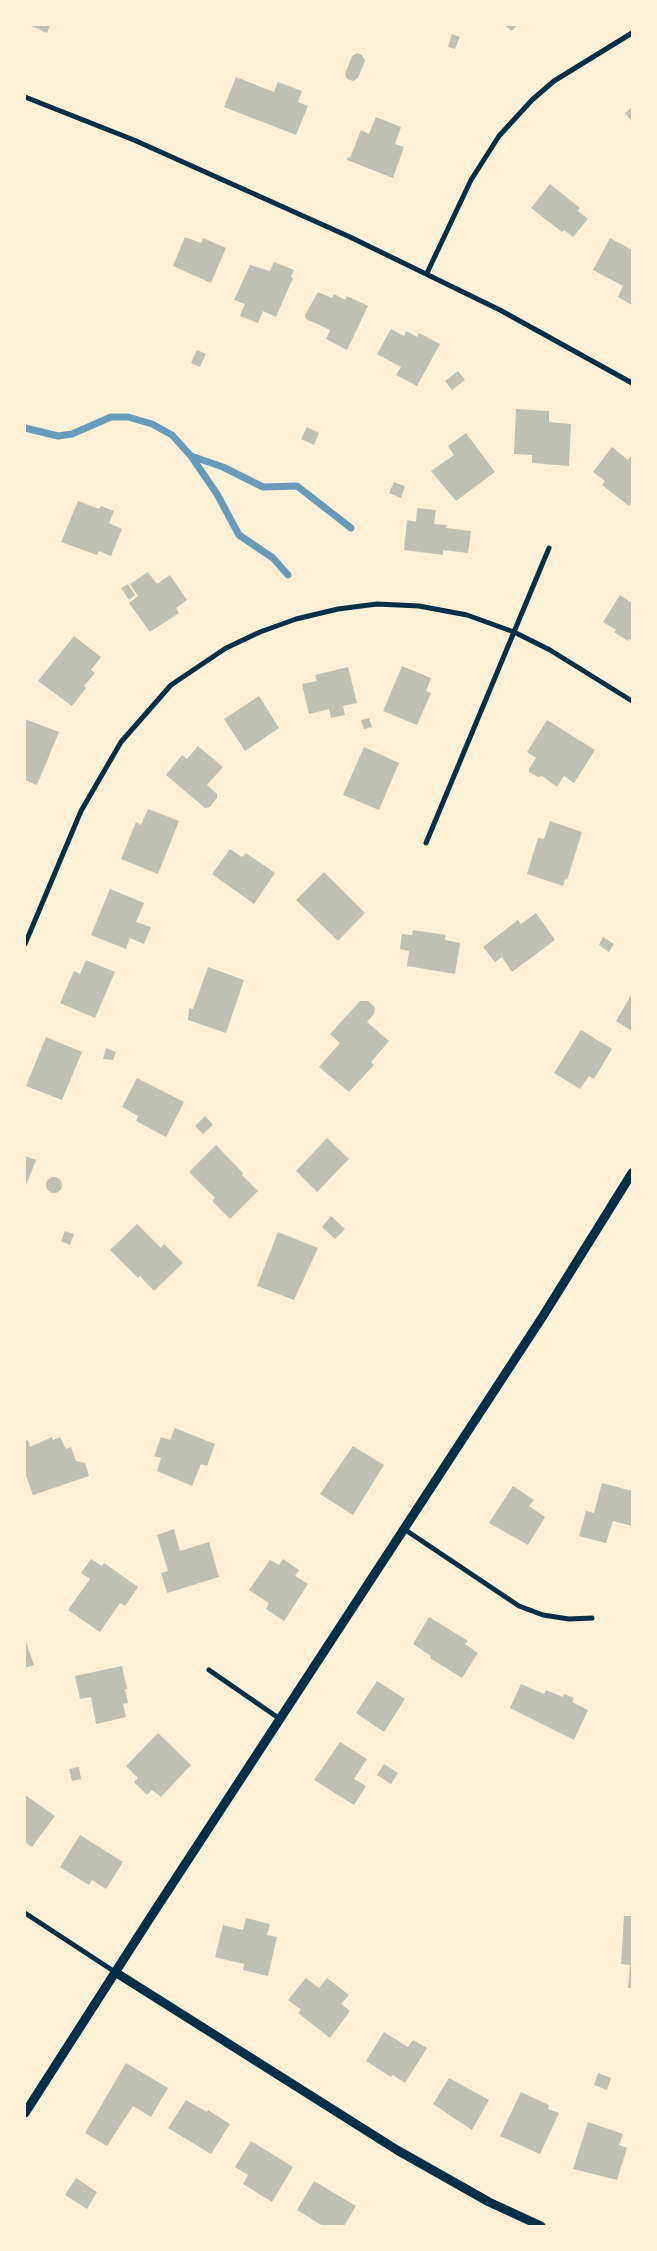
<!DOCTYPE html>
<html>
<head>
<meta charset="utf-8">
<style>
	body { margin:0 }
	#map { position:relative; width:657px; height:2251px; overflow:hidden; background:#fdf0d5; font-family:"Exo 2",sans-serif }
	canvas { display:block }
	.frame { position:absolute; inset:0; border:26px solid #fdf0d5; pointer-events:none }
</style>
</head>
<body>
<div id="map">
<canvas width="657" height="2251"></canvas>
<div class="frame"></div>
</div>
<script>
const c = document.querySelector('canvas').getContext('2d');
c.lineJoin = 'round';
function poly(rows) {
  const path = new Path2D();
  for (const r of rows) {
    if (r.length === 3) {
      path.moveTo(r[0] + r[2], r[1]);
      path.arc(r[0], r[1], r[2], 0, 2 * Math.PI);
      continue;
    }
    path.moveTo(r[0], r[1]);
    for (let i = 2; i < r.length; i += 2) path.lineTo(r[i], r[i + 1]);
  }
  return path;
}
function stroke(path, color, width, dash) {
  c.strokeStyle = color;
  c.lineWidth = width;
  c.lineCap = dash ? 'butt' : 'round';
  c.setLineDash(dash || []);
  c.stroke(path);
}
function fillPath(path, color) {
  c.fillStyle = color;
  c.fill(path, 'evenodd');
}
stroke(poly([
	[25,428,58,436,72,434,111,417,128,417,152,424,172,435,191,456,217,494,239,535,273,558,288,575],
	[191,456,223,467,263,487,297,486,351,528]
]), '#669bbc', 7);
fillPath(poly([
	[29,25,50,25,47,33],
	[504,25,517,25,512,31],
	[452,34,460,37,455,49,448,47],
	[357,53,362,55,365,61,358,78,353,81,347,79,345,74,352,56],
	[236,77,274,92,278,82,302,91,298,102,308,106,296,135,224,107],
	[632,107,632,122,625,113],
	[376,117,401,127,395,144,404,147,393,178,347,160,348,157,350,158,361,130,369,134],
	[550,184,580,208,578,211,588,219,573,237,564,230,562,232,531,208],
	[185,237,201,243,203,238,226,248,211,283,173,266],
	[610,238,632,250,632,305,618,297,623,286,593,270],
	[274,262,294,270,291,277,293,278,276,317,263,311,258,323,240,316,245,304,234,300,250,265,270,271],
	[318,292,332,298,334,294,345,300,347,296,368,306,347,350,326,339,330,330,306,319,305,315],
	[391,329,404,336,406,331,417,337,419,333,440,344,417,386,396,375,401,367,377,354],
	[197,350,206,354,200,367,191,363],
	[458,371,465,380,452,390,445,381],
	[516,409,549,411,549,422,571,424,569,466,532,463,532,455,514,454],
	[307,427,319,433,314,445,301,439],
	[466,433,495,472,456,501,431,471,454,455,448,446],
	[612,447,628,460,632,455,632,501,629,506,602,485,605,481,593,472],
	[394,482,405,486,401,498,389,493],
	[78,501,99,509,101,506,114,511,109,523,122,529,111,556,99,551,97,555,61,542],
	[417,508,436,510,434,524,447,525,446,528,471,531,468,553,443,550,443,555,404,550,407,520,416,522],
	[148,572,157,584,170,575,187,600,176,608,179,613,150,632,129,603,138,596,130,584],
	[128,584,135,595,129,600,121,588],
	[620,595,632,603,632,641,629,639,628,641,614,632,616,630,603,622],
	[74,636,101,657,91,670,95,673,84,686,86,688,72,706,38,681],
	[402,666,431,678,426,691,431,693,417,725,383,711],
	[348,667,357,703,343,706,345,715,331,718,329,709,309,714,302,684,317,681,315,675],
	[259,696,279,728,245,751,224,719],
	[369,718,372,727,364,729,361,720],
	[25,719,59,732,37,785,25,780],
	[547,720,595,750,574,783,564,776,557,787,542,776,538,777,529,772,529,769,536,758,527,752],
	[198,746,223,767,207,785,217,794,217,798,210,807,205,808,166,775,182,755,187,759],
	[364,747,399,763,379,810,343,795],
	[148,809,179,821,158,874,121,859,136,822,141,825],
	[550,821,582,832,567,880,565,879,563,886,527,874,538,838,544,839],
	[230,849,242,857,246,853,275,873,254,904,212,874],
	[324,872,365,913,338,941,296,900],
	[110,889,144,903,136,922,151,927,144,944,130,938,126,949,91,935],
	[536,913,555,940,512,972,502,957,495,962,483,947,518,920,521,924],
	[413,930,446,935,445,940,460,943,455,974,407,966,409,951,400,949,402,934,412,935],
	[603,937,614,944,609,952,599,945],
	[86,960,115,972,95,1018,60,1003,74,971,80,974],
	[208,967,244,980,226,1033,188,1020,189,1008,193,1009],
	[632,994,632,1031,616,1021],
	[360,1001,368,1001,375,1007,374,1014,367,1022,389,1041,371,1062,374,1065,349,1092,319,1067,340,1043,330,1034],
	[581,1030,612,1049,594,1079,589,1076,580,1089,554,1073],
	[46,1037,82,1052,62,1100,26,1086],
	[106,1048,116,1052,113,1060,103,1059],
	[137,1078,184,1102,166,1137,136,1121,138,1116,122,1107],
	[205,1116,213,1125,203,1134,195,1126],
	[327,1138,349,1159,317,1192,296,1171],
	[216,1145,243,1173,242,1175,258,1191,230,1219,212,1201,215,1198,189,1172],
	[25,1156,36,1160,25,1188],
	[54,1185,8],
	[331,1216,345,1229,335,1239,322,1227],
	[137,1224,161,1248,164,1244,183,1263,154,1291,140,1276,138,1278,110,1250],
	[65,1231,74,1234,70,1245,61,1241],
	[278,1232,318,1248,294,1300,257,1286],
	[175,1428,215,1444,207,1466,201,1464,192,1486,157,1471,161,1458,154,1456,161,1437,170,1440],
	[52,1437,53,1440,60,1437,66,1449,71,1447,76,1461,85,1463,89,1476,33,1495,25,1473,25,1441,28,1440,30,1447],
	[353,1446,384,1465,353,1515,320,1494],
	[602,1483,632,1491,632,1526,613,1521,606,1543,579,1536,586,1511,594,1513],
	[513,1486,534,1500,529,1506,545,1517,528,1545,489,1523],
	[174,1529,180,1551,209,1542,219,1577,167,1593,161,1573,168,1571,157,1535],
	[91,1559,102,1566,104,1563,138,1587,125,1606,120,1603,100,1632,68,1610,90,1579,81,1573],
	[283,1559,299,1570,295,1576,308,1584,284,1621,266,1609,269,1603,249,1590,270,1560,279,1565],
	[429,1617,468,1641,465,1644,478,1653,462,1678,430,1658,431,1656,413,1644],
	[25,1639,34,1665,25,1668],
	[122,1666,127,1689,125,1689,128,1703,123,1704,126,1717,96,1724,91,1697,80,1699,75,1676],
	[377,1681,405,1699,384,1732,356,1713],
	[521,1684,544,1694,546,1690,563,1697,564,1694,574,1698,572,1702,588,1710,574,1740,510,1708],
	[158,1733,191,1765,161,1797,152,1790,147,1795,134,1782,138,1778,126,1766],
	[340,1742,367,1759,354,1779,366,1786,354,1805,314,1780],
	[384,1764,398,1773,391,1784,377,1775],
	[79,1767,81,1779,72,1781,69,1769],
	[25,1795,55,1816,32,1847,25,1842],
	[80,1835,123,1862,106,1889,92,1880,89,1885,60,1867],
	[624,1916,632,1916,632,1988,628,1988,630,1965,621,1964],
	[246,1918,270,1924,267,1935,277,1937,268,1976,243,1970,244,1964,215,1957,223,1925,243,1930],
	[306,1978,319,1988,327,1978,349,1995,341,2004,350,2011,330,2038,298,2013,301,2010,288,2000],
	[384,2032,408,2047,413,2040,427,2048,405,2083,393,2075,391,2077,366,2061],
	[126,2063,168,2088,151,2117,133,2106,107,2146,85,2133],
	[598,2073,611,2078,607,2090,594,2085],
	[449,2078,489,2100,472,2130,433,2104],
	[521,2092,549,2105,548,2109,559,2113,540,2154,500,2136],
	[186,2100,207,2112,208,2110,230,2124,211,2154,168,2128],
	[588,2122,623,2134,619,2145,627,2148,617,2180,573,2169],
	[251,2141,293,2167,272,2202,243,2184,248,2175,235,2167],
	[76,2178,97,2192,87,2209,65,2195],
	[314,2181,356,2206,344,2226,323,2226,297,2210]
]), '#bec0b2');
stroke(poly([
	[25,97,134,140,350,237,500,310,632,383],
	[427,273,471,180,499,136,532,100,554,81,632,33],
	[426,843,549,548],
	[25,944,81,811,121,742,171,685,226,648,260,632,296,619,338,609,377,604,419,606,467,615,514,632,550,650,632,701],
	[404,1529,519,1606,543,1615,569,1619,592,1618],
	[209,1670,280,1719],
	[25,1913,115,1972]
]), '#003049', 5);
stroke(poly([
	[115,1972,397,2150,489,2202,541,2226],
	[25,2113,150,1918,543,1316,632,1173]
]), '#003049', 9);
</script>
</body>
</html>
